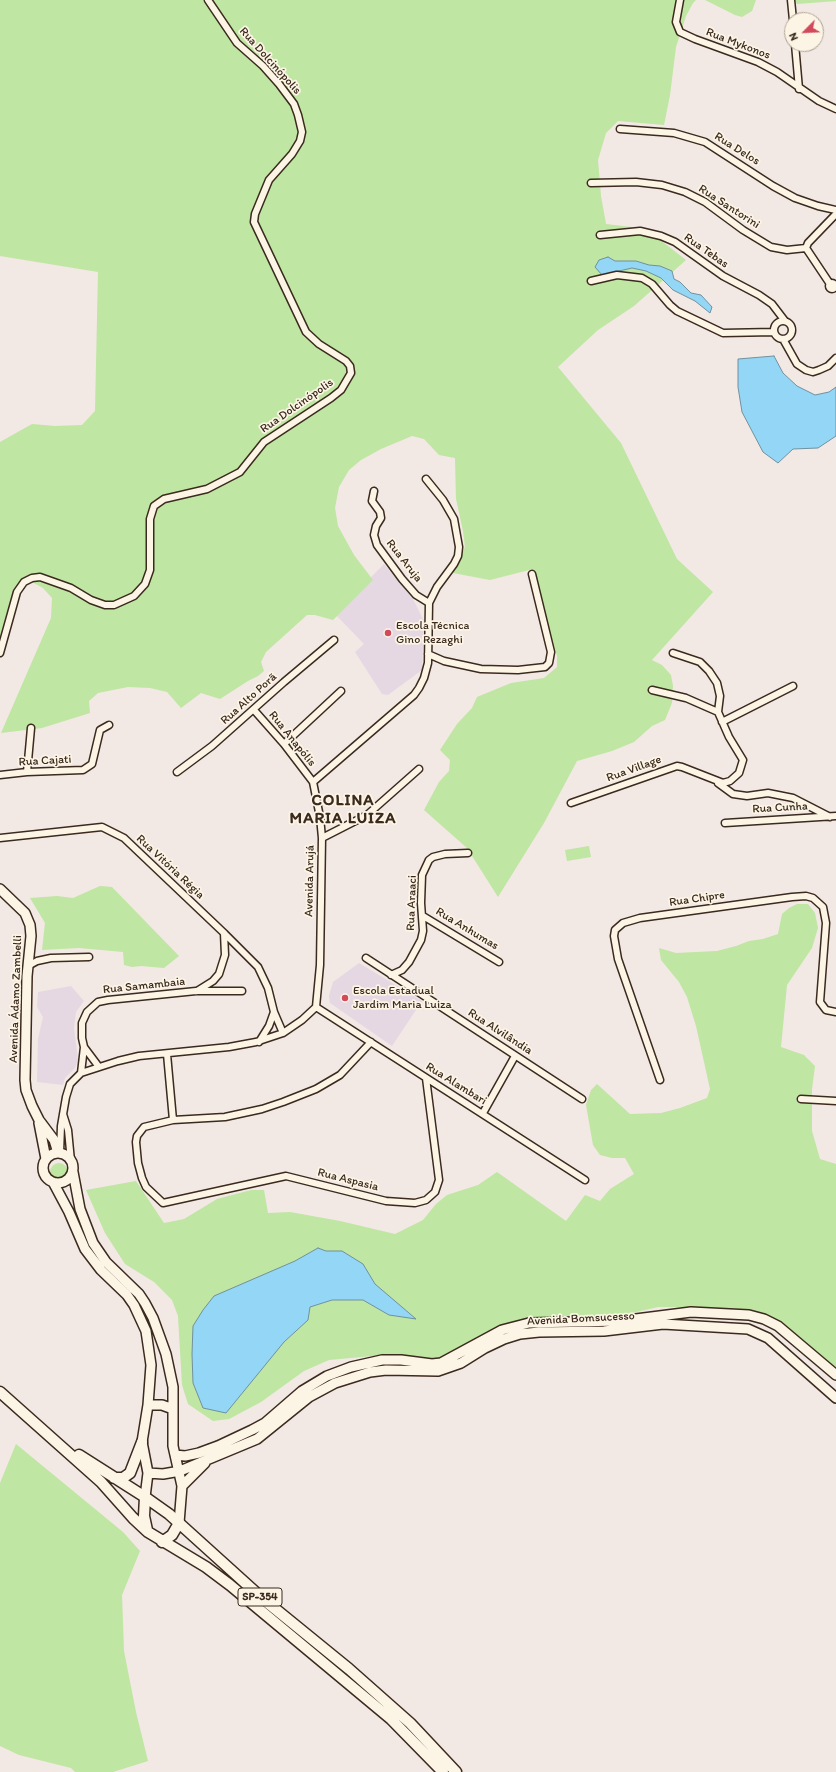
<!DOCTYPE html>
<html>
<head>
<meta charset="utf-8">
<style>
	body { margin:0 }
	#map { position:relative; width:836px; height:1772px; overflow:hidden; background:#f2e8e4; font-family:Itim,sans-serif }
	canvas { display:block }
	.north { position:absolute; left:784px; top:12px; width:40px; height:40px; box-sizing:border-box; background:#fcf5e5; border:1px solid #afa495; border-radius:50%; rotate:246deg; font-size:11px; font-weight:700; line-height:16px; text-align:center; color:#3b2a1e }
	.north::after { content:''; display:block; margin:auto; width:14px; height:18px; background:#d1495b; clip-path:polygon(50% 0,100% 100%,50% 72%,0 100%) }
</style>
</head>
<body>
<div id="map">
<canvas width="836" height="1772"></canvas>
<div class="north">N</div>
</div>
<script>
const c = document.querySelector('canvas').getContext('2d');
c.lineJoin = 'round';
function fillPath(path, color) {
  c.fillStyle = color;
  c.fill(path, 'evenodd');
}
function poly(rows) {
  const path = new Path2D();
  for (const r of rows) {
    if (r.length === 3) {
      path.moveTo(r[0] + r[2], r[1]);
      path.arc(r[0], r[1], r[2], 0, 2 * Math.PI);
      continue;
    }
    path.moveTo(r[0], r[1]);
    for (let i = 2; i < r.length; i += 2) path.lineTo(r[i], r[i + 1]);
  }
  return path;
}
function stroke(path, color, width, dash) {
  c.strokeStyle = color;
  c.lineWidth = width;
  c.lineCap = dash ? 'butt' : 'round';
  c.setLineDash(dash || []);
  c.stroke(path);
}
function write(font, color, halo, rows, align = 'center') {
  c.font = font + ' Itim,sans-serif';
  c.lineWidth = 3.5;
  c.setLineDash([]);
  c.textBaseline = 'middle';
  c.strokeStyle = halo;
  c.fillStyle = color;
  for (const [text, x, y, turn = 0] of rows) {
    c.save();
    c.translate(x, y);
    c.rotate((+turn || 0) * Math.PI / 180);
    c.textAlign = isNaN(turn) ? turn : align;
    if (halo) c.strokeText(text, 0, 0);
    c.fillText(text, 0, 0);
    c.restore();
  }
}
fillPath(poly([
	[384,564,413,599,424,621,422,670,388,695,382,694,355,652,364,644,335,614],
	[359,963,422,1001,392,1046,330,1003,329,996,333,982],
	[71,986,84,1001,76,1012,74,1028,78,1060,75,1068,65,1078,63,1085,37,1082,38,1039,43,1017,37,1007,38,992]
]), '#e6d8e3');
fillPath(poly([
	[0,0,696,0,693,3,686,16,676,47,670,95,664,125,618,121,606,133,598,160,601,196,606,224,631,227,659,239,686,260,634,306,598,330,558,367,621,443,677,559,713,592,652,660,662,665,671,675,673,686,672,703,665,720,652,726,634,742,612,751,577,761,544,823,498,897,467,848,424,810,439,782,449,771,450,760,440,750,457,724,472,708,477,697,511,683,544,678,557,667,557,656,533,569,490,580,453,573,465,547,463,531,456,499,455,458,439,455,424,439,412,436,381,449,361,460,349,470,339,487,335,508,338,526,354,555,373,580,333,620,315,615,307,615,266,652,261,662,264,671,258,676,248,681,220,699,201,693,181,708,167,692,150,688,128,687,98,693,89,701,90,713,42,728,1,733,51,618,52,598,43,588,34,583,19,582,2,637,0,638,0,442,32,424,55,426,82,425,95,411,98,272,0,256],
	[705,0,756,0,752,11,742,17,735,15],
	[794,0,836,0,836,1,797,4],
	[589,846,591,857,567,861,565,850],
	[100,886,112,887,179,956,164,968,141,966,132,967,124,965,123,952,79,948,42,950,45,923,30,898,57,896,73,898],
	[797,904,808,904,815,913,818,928,812,948,787,985,781,1047,804,1055,815,1066,812,1089,812,1131,820,1159,836,1164,836,1369,805,1342,768,1316,688,1307,658,1307,606,1319,561,1319,509,1323,440,1359,421,1359,394,1354,329,1360,304,1371,261,1402,229,1419,213,1421,188,1404,182,1385,178,1316,172,1300,154,1282,125,1264,105,1233,86,1190,136,1181,164,1223,184,1219,217,1199,251,1190,264,1190,268,1213,290,1212,340,1221,395,1234,423,1220,436,1204,447,1195,478,1185,497,1172,566,1221,585,1195,600,1201,610,1189,634,1174,625,1158,612,1158,600,1155,593,1145,586,1105,591,1090,597,1084,630,1114,661,1113,680,1108,707,1098,710,1089,696,1026,687,997,679,982,661,960,659,948,676,953,717,951,736,946,749,941,763,939,778,934,782,914,789,908],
	[59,1172,9],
	[16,1444,123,1532,140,1551,122,1595,124,1651,136,1712,148,1761,113,1772,75,1772,71,1768,19,1755,0,1746,0,1483]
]), '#bfe6a2');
const water = poly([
	[608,257,615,261,636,261,649,265,660,266,672,271,674,279,680,282,691,293,701,295,712,307,710,313,695,301,673,290,661,278,646,271,632,268,602,275,595,267,599,260,608,257],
	[774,356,783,373,797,386,815,395,829,392,836,387,836,436,818,448,793,449,778,463,763,452,742,412,738,387,738,359,774,356],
	[318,1248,326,1251,342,1251,363,1264,375,1284,416,1319,389,1315,363,1300,332,1300,310,1307,308,1320,284,1342,226,1413,203,1408,193,1383,192,1354,193,1326,203,1310,214,1296,295,1261,318,1248]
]);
fillPath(water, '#93d6f5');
stroke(water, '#70919f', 1);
const street = poly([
	[680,0,676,22,680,32,695,39,758,62,777,72,819,101,836,109],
	[791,0,793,20],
	[795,44,799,89],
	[620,129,674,133,705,142,773,186,795,198,818,206,836,210],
	[591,183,636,182,662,185,685,192,705,202,743,230,771,247,787,250,806,248],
	[600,235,640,231,661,236,675,242,723,276,759,295,772,304,785,321],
	[806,248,808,243,836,214],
	[806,248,830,284],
	[591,281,617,275,642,278,652,284,670,305,677,311,723,333,774,332],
	[832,286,3],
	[783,330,9],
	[783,339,797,364,806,370,813,372,819,370,828,366,836,358],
	[374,491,372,501,380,512,381,518,376,526,374,535,377,545,402,579,416,595,429,603],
	[0,653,17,592,24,582,32,578,40,577,71,588,91,600,105,605,114,605,134,596,145,584,150,570,150,519,154,506,164,499,207,489,240,472,264,442,331,398,341,390,351,373,350,366,346,361,319,344,306,332,254,222,255,214,269,180,292,154,300,141,302,132,298,115,294,104,279,84,263,66,237,43,208,0],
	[673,653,700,662,709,671,717,683,720,696,718,712],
	[428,654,444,661,481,669,518,670,545,667,549,663,551,652,532,574],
	[722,722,793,686],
	[284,744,341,691],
	[27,772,31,728],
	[177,772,212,746,284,682,334,640],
	[0,775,27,772,83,770,92,764,100,730,109,725],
	[313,782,414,695,419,688,424,678,428,663,429,603,437,587,454,564,458,556,459,547,454,519,443,500,426,479],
	[718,783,733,794,747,796,768,793,793,798,830,817],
	[571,803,677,766,682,767,723,783,730,781,739,773,743,760,729,737,718,712,686,698,652,690],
	[725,823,836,816],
	[0,838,102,827,124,838,224,933,258,967,268,988,274,1012,269,1026,259,1042],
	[322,838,367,815,419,769],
	[423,916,499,962],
	[366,958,582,1099],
	[28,966,37,961,51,958,89,957],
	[391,975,402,970,409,962,421,940,423,931,421,903,422,875,429,860,433,857,445,854,468,853],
	[197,991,213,981,219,974,225,955,224,933],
	[316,1007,585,1180],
	[274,1012,283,1033],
	[371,1042,340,1075,316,1089,283,1102,262,1109,225,1117,173,1120,144,1127,137,1136,136,1142,138,1163,142,1178,146,1187,163,1203,286,1176,386,1201,415,1203,426,1200,435,1192,439,1180,426,1078],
	[84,1047,99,1067],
	[167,1054,173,1120],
	[81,1073,84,1047,82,1038,82,1023,87,1012,98,1002,108,1000,196,991,242,991],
	[660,1080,618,959,614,936,615,930,623,923,640,918,792,897,806,896,813,898,823,907,826,923,820,1002,826,1010,836,1012],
	[801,1099,836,1101],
	[483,1113,515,1056],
	[63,1114,68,1130,71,1161],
	[60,1153,61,1126,66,1097,70,1084,81,1073,118,1061,139,1056,229,1047,256,1042,283,1033,302,1020,316,1007,320,965,322,838,320,817,313,782,284,744,254,710]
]);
const secondary = poly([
	[0,889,25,913,30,925,31,936,27,976,25,1080,26,1090,32,1106,39,1120,54,1140,58,1153],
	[39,1123,46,1159],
	[58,1168,15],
	[73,1172,80,1209,93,1243,106,1262,139,1294,145,1303,153,1318,166,1354,173,1387,173,1446,182,1486,179,1523],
	[53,1182,69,1212,85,1249,101,1270,127,1295,134,1305,146,1331,151,1365,148,1405,142,1442,148,1473,145,1497],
	[148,1405,162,1405,173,1409],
	[175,1455,185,1456,199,1453,218,1446,252,1430,265,1423,302,1391,327,1376,351,1367,382,1360,401,1360,432,1364,441,1363,502,1330,529,1323,620,1321,691,1312,749,1315,764,1319,778,1326,836,1375],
	[148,1473,163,1474,180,1471,257,1439,309,1397,335,1383,370,1372,386,1370,438,1371,461,1363,485,1348,504,1339,520,1334,539,1332,604,1331,663,1324,748,1329,768,1338,836,1398],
	[182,1486,205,1463]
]);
const primary = poly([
	[0,1392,101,1482,133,1518,148,1532,206,1567,230,1585,391,1719,443,1772],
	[79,1455,145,1497,169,1514,263,1599,349,1669,410,1723,456,1772],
	[114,1478,123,1478,130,1473,142,1442],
	[145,1497,144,1516,147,1530],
	[162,1542,172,1535,179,1523]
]);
stroke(street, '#3b2a1e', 9);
stroke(secondary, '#3b2a1e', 12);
stroke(primary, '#3b2a1e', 13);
stroke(street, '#fcf5e5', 6);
stroke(secondary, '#fcf5e5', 9);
stroke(primary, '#fcf5e5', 10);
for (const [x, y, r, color] of [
	[388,633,4,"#d1495b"],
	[345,998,4,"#d1495b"]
]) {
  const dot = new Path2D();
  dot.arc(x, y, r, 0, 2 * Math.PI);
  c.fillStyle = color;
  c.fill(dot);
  stroke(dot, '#fcf5e5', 1.5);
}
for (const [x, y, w] of [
	[260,1597,44]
]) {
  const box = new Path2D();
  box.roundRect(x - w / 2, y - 9, w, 18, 3);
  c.fillStyle = '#fcf5e5';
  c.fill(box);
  stroke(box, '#3b2a1e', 1);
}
write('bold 11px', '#3b2a1e', null, [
	["SP-354",260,1597]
]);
write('12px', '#3b2a1e', '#fcf5e5', [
	["Rua Mykonos",738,44,21],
	["Rua Dolcinópolis",270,61,48],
	["Rua Delos",737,149,32],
	["Rua Santorini",729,207,33],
	["Rua Tebas",706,251,35],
	["Rua Dolcinópolis",297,406,-35],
	["Rua Aruja",404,561,52],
	["Rua Alto Porã",249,699,-42],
	["Rua Anapólis",292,739,51],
	["Rua Cajati",45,761,-3],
	["Rua Village",634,769,-20],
	["Rua Cunha",780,808,-3],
	["Rua Vitória Régia",170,867,43],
	["Avenida Arujá",310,881,-89],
	["Rua Chipre",697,899,-8],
	["Rua Araaci",412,903,-88],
	["Rua Anhumas",467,929,31],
	["Rua Samambaia",144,986,-6],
	["Avenida Ádamo Zambelli",16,999,-88],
	["Rua Alvilândia",500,1032,33],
	["Rua Alambari",456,1084,32],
	["Rua Aspasia",348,1180,14],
	["Avenida Bomsucesso",581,1319,-3]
]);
write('12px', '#3b2a1e', '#fcf5e5', [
	["Escola Técnica",396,626],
	["Gino Rezaghi",396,640],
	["Escola Estadual",353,991],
	["Jardim Maria Luiza",353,1005]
], 'left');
c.letterSpacing = '1px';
write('bold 16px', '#3b2a1e', '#fcf5e5', [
	["COLINA",343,801],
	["MARIA LUIZA",343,819]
]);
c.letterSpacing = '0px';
</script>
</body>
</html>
